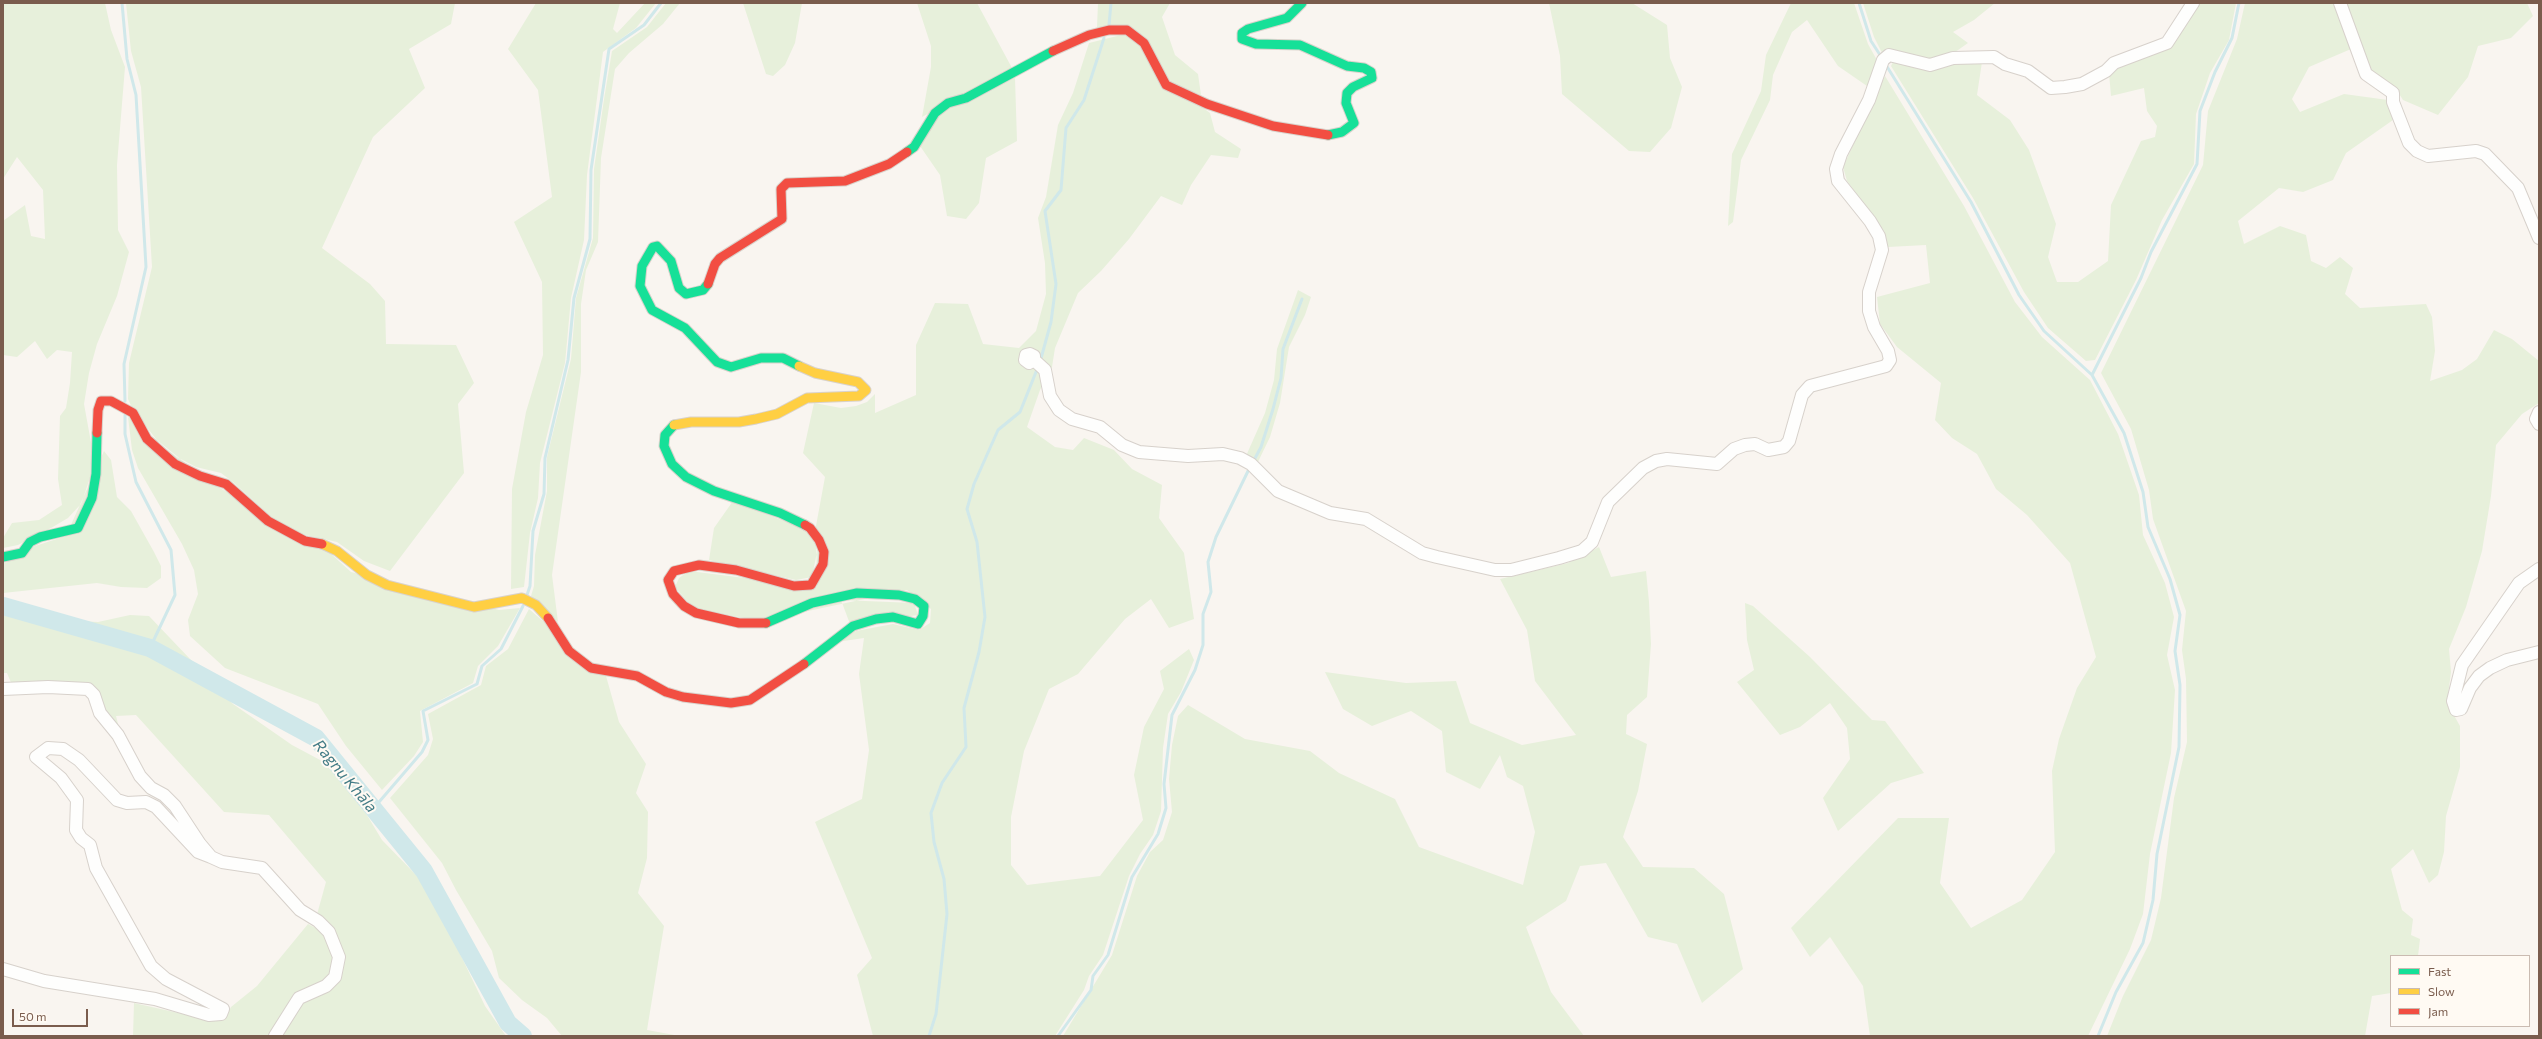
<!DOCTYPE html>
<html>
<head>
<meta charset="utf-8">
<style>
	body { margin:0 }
	#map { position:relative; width:2542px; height:1039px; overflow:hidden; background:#f9f5f0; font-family:Commissioner,sans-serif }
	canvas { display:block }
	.frame { position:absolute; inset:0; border:4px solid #7a5c4d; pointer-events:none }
	.legend { position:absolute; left:2390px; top:955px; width:140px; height:72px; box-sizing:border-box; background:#fffaf3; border:1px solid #cabbb1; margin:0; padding:5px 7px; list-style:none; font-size:12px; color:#7a5c4d }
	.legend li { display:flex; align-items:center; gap:8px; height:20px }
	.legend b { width:20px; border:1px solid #cabbb1 }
	.scale { position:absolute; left:12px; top:1009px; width:76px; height:18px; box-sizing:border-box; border:2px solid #7a5c4d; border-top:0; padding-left:5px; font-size:12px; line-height:14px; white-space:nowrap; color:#7a5c4d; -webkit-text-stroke:3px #fffaf3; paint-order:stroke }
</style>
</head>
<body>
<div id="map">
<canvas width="2542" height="1039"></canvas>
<div class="frame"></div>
<ul class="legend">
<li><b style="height:5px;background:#16e098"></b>Fast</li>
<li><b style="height:5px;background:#ffcf43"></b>Slow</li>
<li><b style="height:5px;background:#f24e42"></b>Jam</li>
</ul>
<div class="scale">50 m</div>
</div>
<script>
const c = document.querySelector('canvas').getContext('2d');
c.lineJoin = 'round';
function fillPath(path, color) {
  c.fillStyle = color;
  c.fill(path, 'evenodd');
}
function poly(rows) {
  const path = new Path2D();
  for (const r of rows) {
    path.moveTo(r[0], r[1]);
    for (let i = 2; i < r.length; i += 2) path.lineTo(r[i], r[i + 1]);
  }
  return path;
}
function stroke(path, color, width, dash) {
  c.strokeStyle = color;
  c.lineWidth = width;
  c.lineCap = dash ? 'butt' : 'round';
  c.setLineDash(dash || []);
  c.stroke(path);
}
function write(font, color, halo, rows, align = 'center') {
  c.font = font + ' Commissioner,sans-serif';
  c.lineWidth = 4;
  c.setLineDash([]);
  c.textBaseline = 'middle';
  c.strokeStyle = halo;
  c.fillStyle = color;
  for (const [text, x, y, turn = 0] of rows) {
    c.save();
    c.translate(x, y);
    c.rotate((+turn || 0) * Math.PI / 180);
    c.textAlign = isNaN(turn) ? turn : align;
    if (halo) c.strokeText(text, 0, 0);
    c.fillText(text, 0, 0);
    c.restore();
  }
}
fillPath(poly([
	[3,3,105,3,111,30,125,67,117,165,118,230,129,252,117,296,97,344,89,373,84,404,92,448,90,478,81,504,68,518,51,528,18,545,3,548,3,538,12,523,39,520,62,505,58,479,60,416,66,408,70,383,72,352,57,350,47,359,35,341,17,357,3,355,3,221,25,205,31,236,45,239,43,190,17,157,3,179],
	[126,3,455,3,451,24,409,49,425,88,373,137,322,248,370,284,385,301,386,344,456,345,474,383,458,404,464,473,390,571,364,561,337,542,301,534,275,520,233,482,221,473,196,467,177,457,160,444,133,410,128,399,129,363,152,267,141,87,131,51],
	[536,3,620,3,613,29,617,33,645,3,656,3,636,28,603,52,587,175,584,240,571,298,565,363,540,463,538,498,530,533,524,587,511,589,512,489,526,412,543,355,542,282,514,222,552,197,538,90,508,49],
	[666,3,680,3,663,24,629,53,615,69,601,158,598,242,586,270,581,304,581,372,552,575,558,622,531,596,534,586,535,555,547,491,547,457,571,359,576,298,593,238,594,169,604,99,612,51,647,27],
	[743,3,802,3,795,43,785,65,773,76,766,74],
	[917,3,977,3,1012,68,922,117,931,67,931,46],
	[1098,3,1170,3,1162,17,1175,55,1198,74,1201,95,1167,81,1146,41,1097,27],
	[1549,3,1632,3,1667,25,1670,58,1682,87,1671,128,1650,152,1629,151,1562,94,1560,56],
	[1791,3,1854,3,1868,44,1878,62,1867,86,1838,66,1807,20,1792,32,1773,75,1770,100,1741,160,1733,222,1728,226,1732,154,1761,91,1766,55],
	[1863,3,1995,3,1974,20,1953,32,1968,43,1951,55,1930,61,1883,55,1874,37],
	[2197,3,2236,3,2229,40,2210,73,2196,114,2194,164,2162,220,2136,280,2095,360,2086,361,2048,328,2024,292,1973,198,1891,66,1893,62,1982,62,1977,95,2010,120,2029,150,2056,224,2048,257,2057,282,2078,282,2108,261,2111,205,2141,141,2155,137,2157,126,2147,111,2144,88,2111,96,2109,73,2117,66,2161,52],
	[2245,3,2336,3,2351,49,2309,67,2292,99,2300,112,2344,94,2388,100,2393,120,2346,153,2333,180,2303,192,2279,188,2238,221,2244,244,2280,226,2306,235,2311,261,2326,268,2340,257,2353,268,2345,294,2360,308,2426,304,2432,317,2435,351,2430,381,2462,370,2477,359,2494,330,2512,339,2539,361,2539,403,2522,414,2496,445,2491,496,2482,551,2466,607,2449,649,2451,672,2447,703,2460,726,2460,767,2446,816,2444,852,2438,875,2429,883,2413,849,2391,869,2402,910,2413,919,2411,935,2420,939,2418,956,2391,956,2391,993,2372,996,2365,1036,2107,1036,2123,996,2151,940,2161,898,2174,798,2187,742,2186,679,2182,650,2186,611,2153,519,2149,490,2131,429,2101,373,2203,165,2208,111,2237,39],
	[2345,3,2527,3,2533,16,2511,38,2478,46,2468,77,2438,115,2403,100,2396,89,2369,71],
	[1125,34,1142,45,1155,73,1210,113,1215,132,1241,149,1238,158,1211,155,1191,185,1182,205,1161,196,1129,239,1101,271,1078,293,1055,348,1052,367,1040,390,1027,427,1055,447,1073,450,1084,438,1114,450,1132,469,1162,485,1159,518,1184,553,1194,619,1169,628,1151,599,1125,619,1078,674,1049,689,1024,751,1011,817,1011,865,1027,885,1100,876,1143,820,1134,775,1144,727,1164,689,1160,671,1189,649,1194,660,1181,692,1168,714,1163,748,1161,811,1153,835,1140,854,1129,876,1103,955,1089,976,1084,990,1055,1036,873,1036,857,975,872,958,815,822,862,799,869,750,859,674,864,638,837,642,856,631,893,624,919,630,930,623,931,609,907,590,761,621,694,609,675,587,679,578,689,571,817,587,816,526,825,477,803,453,814,403,841,408,856,406,867,402,875,394,875,413,916,395,916,345,935,303,968,304,983,344,1019,348,1036,331,1046,294,1045,263,1038,218,1046,197,1058,125,1073,93,1089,43],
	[1885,76,1964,206,2015,302,2042,337,2090,380,2118,434,2139,495,2143,535,2165,583,2174,617,2167,655,2175,690,2171,753,2150,854,2143,914,2130,949,2088,1036,1870,1036,1863,986,1830,937,1810,957,1791,928,1898,818,1949,818,1940,883,1971,928,2022,900,2055,852,2052,771,2059,739,2077,688,2096,657,2070,563,2027,515,1996,489,1977,454,1952,438,1935,420,1941,383,1897,347,1880,324,1877,297,1930,283,1926,245,1888,247,1884,231,1847,181,1843,167],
	[1015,78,1017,141,986,158,979,203,966,219,947,216,940,175,920,146,941,112],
	[1298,290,1311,297,1305,315,1289,347,1280,403,1270,437,1256,466,1246,456,1265,413,1274,380,1277,349],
	[128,417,208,481,329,552,351,572,499,610,520,608,498,646,478,666,473,683,420,711,423,742,414,756,382,790,346,746,318,704,225,668,190,636,188,620,198,594,194,570,182,544,138,468,132,450],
	[104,451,111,460,117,497,131,511,154,552,161,566,161,578,147,588,121,587,97,583,3,593,3,564,35,546,66,536],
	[733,501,807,530,818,547,812,577,796,580,709,560,714,528],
	[1599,547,1611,577,1646,571,1649,602,1651,644,1647,697,1627,715,1626,734,1647,744,1638,791,1623,837,1643,867,1694,868,1724,894,1743,969,1702,1003,1677,944,1648,937,1606,863,1580,866,1566,901,1526,927,1551,992,1584,1036,1063,1036,1112,955,1137,876,1150,852,1163,840,1172,812,1169,779,1172,745,1178,716,1188,705,1245,739,1310,751,1339,773,1395,799,1419,847,1523,885,1535,832,1523,786,1507,777,1500,755,1480,789,1446,772,1442,731,1411,711,1372,726,1343,709,1325,672,1406,683,1456,681,1470,723,1522,745,1576,735,1535,681,1527,630,1500,579,1568,563],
	[841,600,914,603,918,615,850,624],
	[1745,603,1753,606,1810,657,1872,720,1885,721,1924,773,1891,783,1838,831,1823,798,1850,759,1847,728,1830,703,1800,727,1780,735,1737,682,1754,670,1747,640],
	[529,609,606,676,619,722,646,764,636,793,648,812,647,858,638,893,664,926,647,1030,680,1036,562,1036,547,1018,522,1000,499,978,492,951,456,890,442,863,390,798,428,755,433,739,428,714,481,685,486,666,508,649],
	[13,612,40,619,98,622,130,615,149,616,233,704,292,745,322,761,347,782,382,840,420,879,434,899,485,1006,506,1036,278,1036,303,999,316,993,341,962,316,918,326,882,269,815,224,812,136,715,116,716,118,724,115,726,106,717,97,691,12,685,7,673,3,673,3,616],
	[308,924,316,928,327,939,334,953,333,968,327,980,315,987,270,1036,133,1036,134,1003,210,1020,224,1020,231,1007,257,986]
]), '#e7f0db');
stroke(poly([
	[122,3,127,59,136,95,146,267,124,364,125,401],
	[1859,3,1871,41,1882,58],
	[1109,25,1111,3],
	[1886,65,1971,202,2019,295,2044,331,2092,375,2124,433,2143,492,2148,527,2170,579,2180,615,2175,651,2180,685,2179,747,2157,854,2153,900,2143,943,2116,992,2098,1036],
	[1040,362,1051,322,1056,284,1045,211,1061,190,1066,128,1084,100,1104,38],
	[2092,375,2141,278,2151,252,2197,164,2200,111,2215,72,2232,38,2239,3],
	[125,415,125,434,136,482,171,550,175,595,150,648],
	[1253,462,1261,447,1273,409,1281,378,1283,349,1302,299],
	[527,595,530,586,533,531,544,494,545,458,568,360,574,298,590,239,591,170,609,49,644,25,661,3],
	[373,809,422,752,428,740,423,711,477,684,482,666,501,649,523,606],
	[929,1036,936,1014,947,914,944,879,934,842,931,813,942,783,966,747,964,708,979,652,985,617,977,542,967,509,974,484,998,430,1020,412,1038,367],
	[1058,1036,1091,990,1093,976,1108,955,1132,877,1158,834,1166,808,1164,784,1172,715,1195,670,1203,645,1203,614,1211,592,1208,562,1216,537,1250,467]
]), '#d0e8ea', 3);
stroke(poly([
	[3,606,150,648,316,738,424,871,508,1023,523,1036]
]), '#d0e8ea', 18);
const street = poly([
	[2340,3,2366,74,2393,93,2393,102,2409,143,2417,151,2428,156,2476,151,2485,154,2518,188,2539,238],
	[1034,360,1029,363,1025,360,1026,355,1030,354,1034,356,1034,360,1045,370,1050,396,1059,410,1072,419,1100,427,1122,445,1139,452,1188,456,1223,454,1240,458,1251,464,1278,491,1330,513,1366,519,1422,553,1437,557,1495,570,1511,570,1559,558,1582,551,1592,542,1608,502,1643,468,1656,461,1667,459,1717,464,1734,449,1745,445,1755,444,1768,450,1784,447,1789,441,1802,395,1810,386,1886,366,1890,360,1888,351,1874,327,1869,311,1869,292,1882,250,1879,236,1870,221,1838,181,1836,169,1841,154,1869,100,1883,60,1889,55,1930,65,1953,58,1994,57,2005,64,2028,71,2051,88,2065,87,2082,84,2106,71,2114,63,2167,43,2193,3],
	[2539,412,2536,419,2539,424],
	[2539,569,2519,583,2462,665,2453,701,2456,710,2461,709,2470,688,2479,676,2490,668,2507,660,2539,652],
	[3,689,48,687,88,689,94,695,100,713,118,735,140,776,151,788,164,795,175,806,200,844,211,857,222,862,262,868,300,910,318,921,329,932,339,957,335,977,326,986,299,998,275,1036],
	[3,969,44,981,155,999,209,1015,221,1014,223,1009,166,979,151,966,96,868,90,845,81,838,76,830,77,800,61,778,36,757,48,748,63,749,79,760,117,800,127,803,146,802,156,807,198,852,211,857]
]);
const fast = poly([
	[1302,3,1287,18,1248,29,1242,33,1242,39,1256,44,1300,45,1347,66,1364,68,1371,72,1372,78,1353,87,1347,93,1346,103,1354,123,1342,132,1328,135],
	[907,152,914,147,935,113,948,103,966,98,1053,51],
	[708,284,703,290,686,294,679,288,671,261,657,246,653,247,642,266,640,286,652,310,685,328,717,362,731,367,761,358,783,358,799,366],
	[674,425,665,435,664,446,672,464,686,477,714,491,780,513,805,525],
	[3,557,22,553,30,542,40,537,78,528,92,498,96,474,97,433],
	[766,623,812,603,857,593,899,595,915,599,924,606,923,616,918,624,893,617,876,619,853,626,804,664]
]);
const slow = poly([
	[674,425,691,422,739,422,756,419,777,414,807,398,859,396,866,390,858,382,815,373,799,366],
	[322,544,337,551,367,575,387,585,474,607,522,598,536,605,548,618]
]);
const jam = poly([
	[1053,51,1089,35,1109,30,1127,30,1144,43,1166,85,1207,104,1273,126,1328,135],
	[708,284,715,264,720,258,782,219,781,189,787,183,845,181,889,164,907,152],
	[97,433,98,410,101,401,111,401,133,413,147,439,175,464,200,476,226,484,268,521,305,541,322,544],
	[548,618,569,651,591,668,637,676,666,692,683,697,731,703,750,700,804,664],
	[766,623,739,623,696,613,684,606,673,594,668,580,674,571,699,565,736,570,794,586,811,585,823,564,824,552,819,540,810,528,805,525]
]);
stroke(street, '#d7d1cb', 14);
stroke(fast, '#d9d2cb', 11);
stroke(slow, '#d9d2cb', 11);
stroke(jam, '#d9d2cb', 11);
stroke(street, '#fefefd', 12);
stroke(fast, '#16e098', 9);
stroke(slow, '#ffcf43', 9);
stroke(jam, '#f24e42', 9);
write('italic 16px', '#437c86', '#fffaf3', [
	["Ragnu Khāla",345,776,50]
]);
</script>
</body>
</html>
